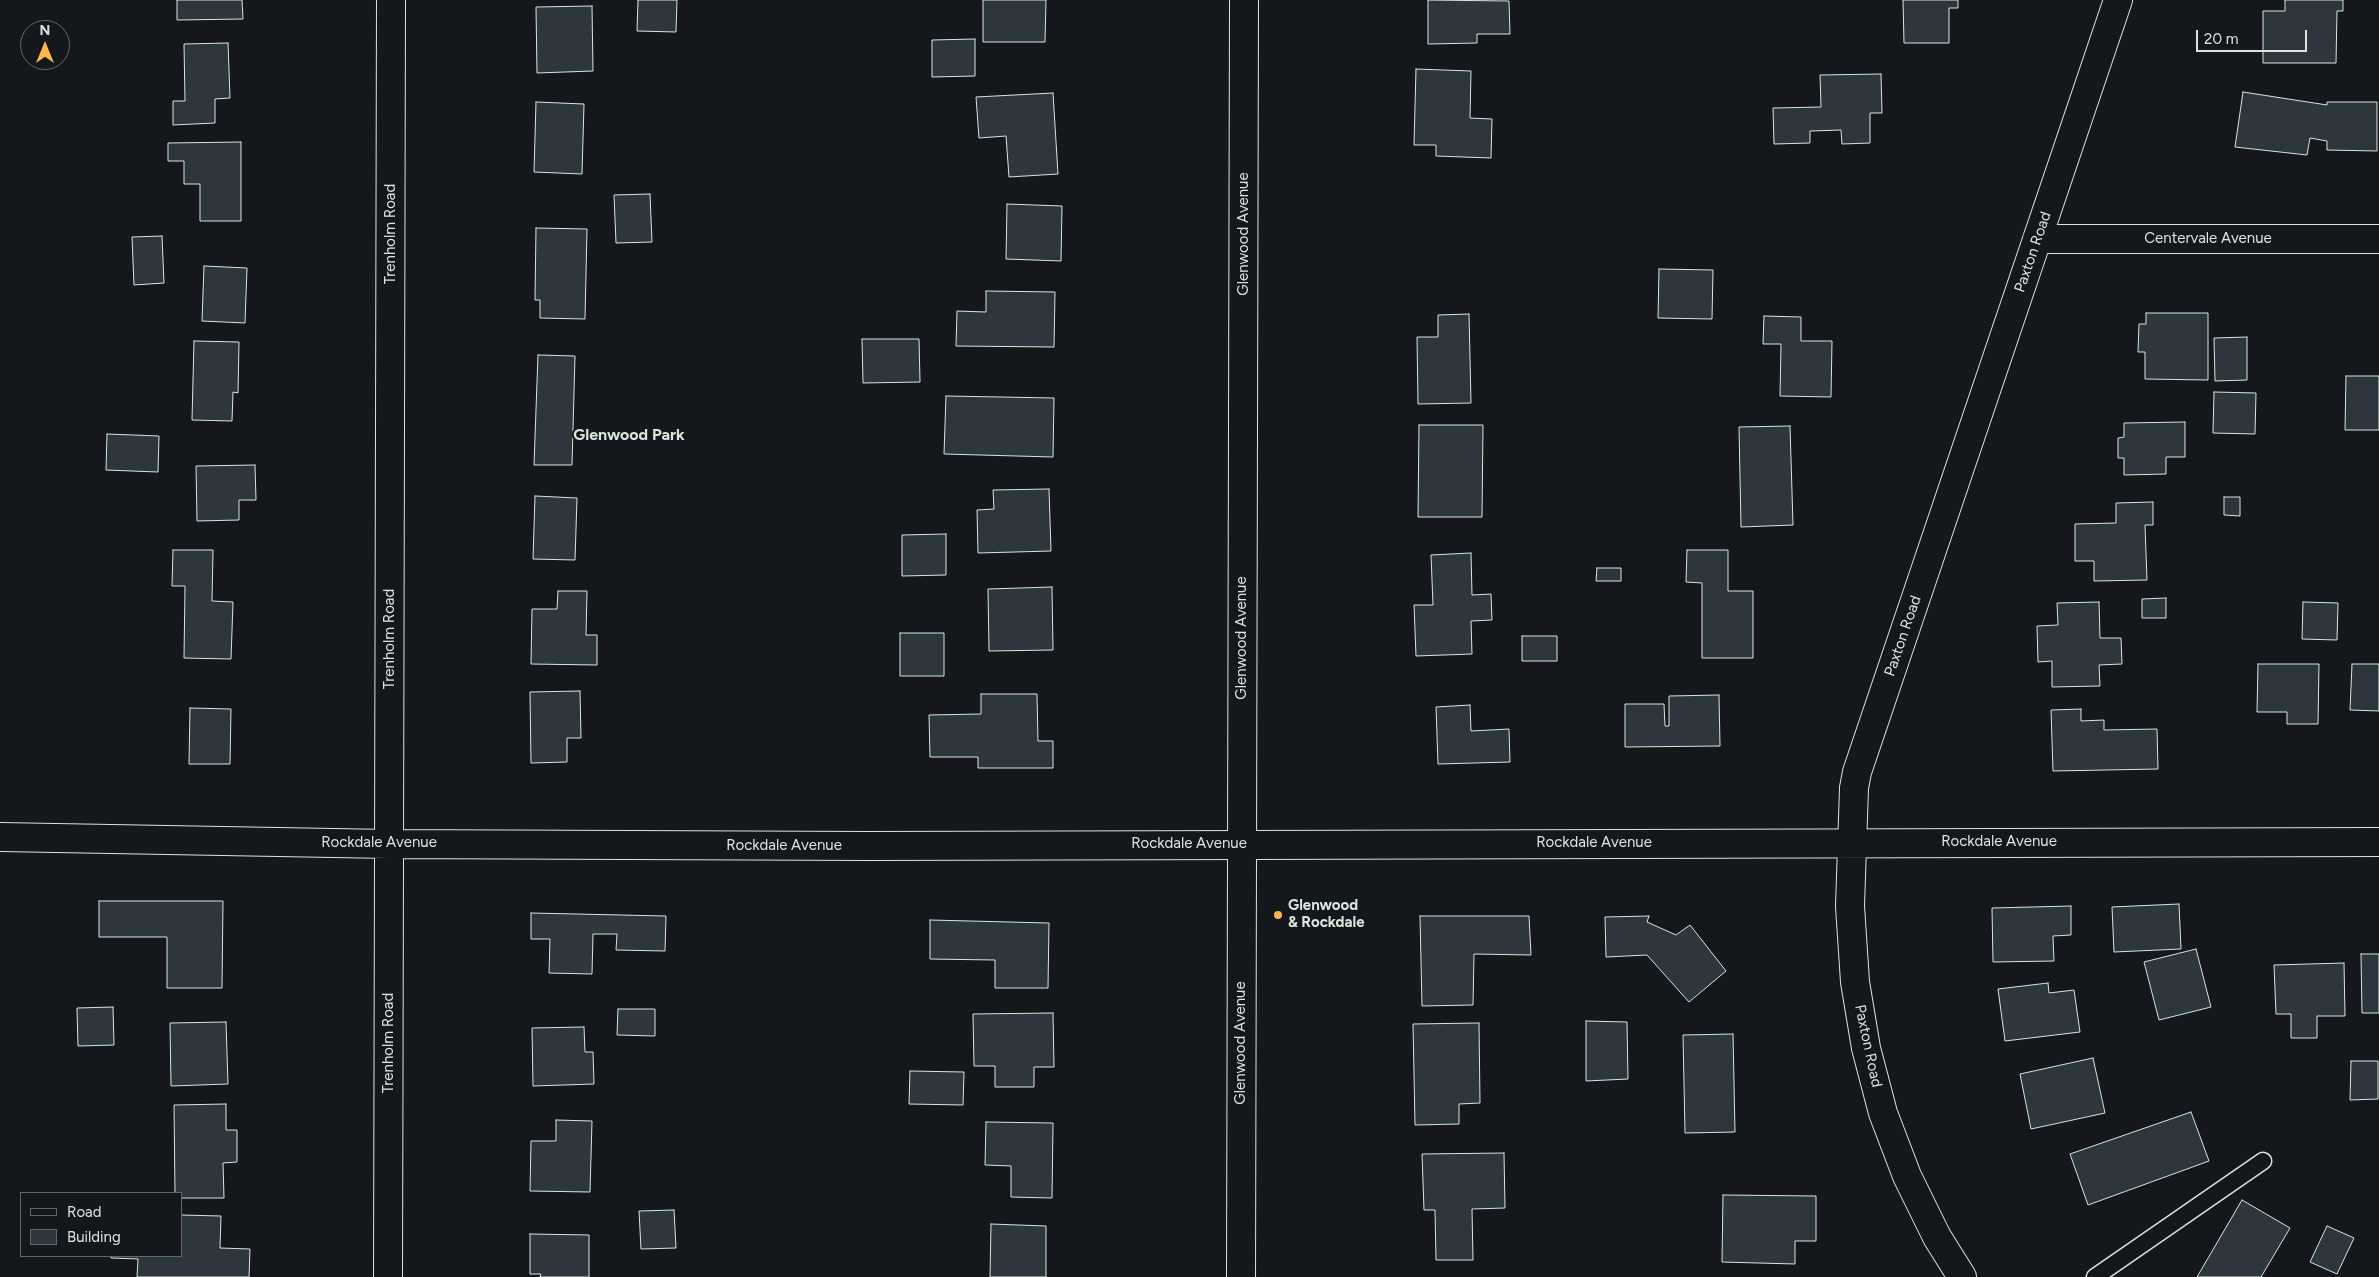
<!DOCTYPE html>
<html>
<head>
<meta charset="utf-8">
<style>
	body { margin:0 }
	#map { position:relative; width:2379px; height:1277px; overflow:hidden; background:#14181c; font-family:Figtree,sans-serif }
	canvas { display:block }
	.legend { position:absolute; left:20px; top:1192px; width:162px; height:65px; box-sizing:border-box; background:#14181c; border:1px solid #626a69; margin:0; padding:6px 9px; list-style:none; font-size:15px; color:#d8e6dc }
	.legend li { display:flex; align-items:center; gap:10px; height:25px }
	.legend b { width:25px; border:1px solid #626a69 }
	.north { position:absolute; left:20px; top:20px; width:50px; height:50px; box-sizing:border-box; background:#14181c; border:1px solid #626a69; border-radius:50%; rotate:0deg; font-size:14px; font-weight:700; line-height:20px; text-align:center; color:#d8e6dc }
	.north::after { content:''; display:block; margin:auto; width:18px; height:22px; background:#ffb74d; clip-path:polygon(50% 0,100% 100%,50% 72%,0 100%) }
	.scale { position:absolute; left:2196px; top:30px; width:111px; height:22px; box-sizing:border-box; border:2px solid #d8e6dc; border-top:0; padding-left:6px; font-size:15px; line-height:18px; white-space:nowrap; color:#d8e6dc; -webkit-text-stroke:4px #14181c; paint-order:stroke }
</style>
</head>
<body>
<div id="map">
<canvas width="2379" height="1277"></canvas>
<ul class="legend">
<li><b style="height:6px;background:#14181c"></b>Road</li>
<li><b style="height:14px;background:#2c363c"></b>Building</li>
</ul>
<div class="north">N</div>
<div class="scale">20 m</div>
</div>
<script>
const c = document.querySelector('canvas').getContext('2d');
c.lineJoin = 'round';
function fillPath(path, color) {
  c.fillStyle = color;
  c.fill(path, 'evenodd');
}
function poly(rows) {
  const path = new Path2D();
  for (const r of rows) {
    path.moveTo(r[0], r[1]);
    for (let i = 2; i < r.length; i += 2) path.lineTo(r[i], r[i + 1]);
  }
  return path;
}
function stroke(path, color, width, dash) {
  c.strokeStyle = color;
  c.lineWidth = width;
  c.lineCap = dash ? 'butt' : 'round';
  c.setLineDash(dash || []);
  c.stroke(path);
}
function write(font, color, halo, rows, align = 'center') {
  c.font = font + ' Figtree,sans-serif';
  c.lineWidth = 4;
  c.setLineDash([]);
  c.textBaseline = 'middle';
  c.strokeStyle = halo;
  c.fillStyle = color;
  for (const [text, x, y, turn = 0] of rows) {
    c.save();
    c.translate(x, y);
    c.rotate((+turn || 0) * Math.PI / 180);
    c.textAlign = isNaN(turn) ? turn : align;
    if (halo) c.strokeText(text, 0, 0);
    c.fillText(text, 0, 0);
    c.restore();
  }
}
const building = poly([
	[177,0,242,0,243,19,177,20,177,0],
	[638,0,677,0,676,32,637,31,638,0],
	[983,0,1046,0,1045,42,983,42,983,0],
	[1428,0,1509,1,1510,34,1477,34,1477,43,1428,44,1428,0],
	[1903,0,1958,0,1958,8,1949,8,1949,43,1904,43,1903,0],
	[2285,0,2343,0,2343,11,2337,11,2336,63,2263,63,2263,11,2285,11,2285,0],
	[592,6,593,71,537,73,536,7,592,6],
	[975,39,975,76,932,77,932,40,975,39],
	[228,43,230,98,215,99,215,123,173,125,173,101,185,101,184,44,228,43],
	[1416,69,1471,71,1470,118,1492,119,1491,158,1436,156,1436,145,1414,145,1416,69],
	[1881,74,1882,113,1870,113,1870,143,1842,144,1841,130,1810,131,1810,143,1774,144,1773,108,1821,107,1820,75,1881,74],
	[2243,92,2327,105,2327,102,2377,102,2377,151,2327,150,2327,141,2310,138,2307,155,2235,147,2243,92],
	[1053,93,1058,174,1009,177,1006,136,979,138,976,97,1053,93],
	[536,102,584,104,582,174,534,172,536,102],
	[241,142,241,221,200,221,200,184,184,184,184,161,168,161,168,143,241,142],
	[650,194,652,242,616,243,614,195,650,194],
	[1007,204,1062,206,1061,261,1006,259,1007,204],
	[536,228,587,229,585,319,540,318,540,300,535,300,536,228],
	[162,236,164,283,134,285,132,237,162,236],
	[204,266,247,268,245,323,202,321,204,266],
	[1659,269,1713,270,1712,319,1658,318,1659,269],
	[986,291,1055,292,1054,347,956,346,957,311,986,312,986,291],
	[2146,313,2208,313,2208,380,2145,379,2145,352,2138,352,2139,324,2146,324,2146,313],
	[1469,314,1471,403,1418,404,1417,337,1438,337,1438,315,1469,314],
	[1764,316,1801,317,1801,341,1832,341,1831,397,1780,396,1781,344,1763,344,1764,316],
	[2247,337,2247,380,2215,381,2214,338,2247,337],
	[862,339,919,339,920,382,863,383,862,339],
	[194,341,239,342,238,393,233,392,232,421,192,420,194,341],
	[538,355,575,356,572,465,534,465,538,355],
	[2346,376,2379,376,2379,430,2345,430,2346,376],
	[2214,392,2256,393,2255,434,2213,433,2214,392],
	[946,396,1054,398,1053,457,944,454,946,396],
	[2185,422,2185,457,2166,457,2166,474,2124,475,2124,458,2118,458,2118,438,2124,437,2124,423,2185,422],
	[1419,425,1483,425,1482,517,1418,517,1419,425],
	[1790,426,1793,525,1741,527,1739,427,1790,426],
	[107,434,159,436,158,472,106,470,107,434],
	[255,465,256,500,239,500,239,520,197,521,196,466,255,465],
	[1049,489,1051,551,978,553,977,510,994,509,993,490,1049,489],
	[535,496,577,498,575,560,533,559,535,496],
	[2224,497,2240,497,2240,516,2224,515,2224,497],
	[2153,502,2153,525,2145,525,2147,580,2094,581,2094,561,2075,561,2075,524,2116,523,2116,503,2153,502],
	[946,534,946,575,902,576,902,535,946,534],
	[173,550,213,550,212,601,233,602,231,659,184,658,185,586,172,586,173,550],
	[1687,550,1728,550,1728,591,1753,591,1753,658,1702,658,1702,583,1686,582,1687,550],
	[1471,553,1472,595,1491,594,1492,620,1471,621,1472,654,1416,656,1414,605,1433,605,1431,555,1471,553],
	[1597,568,1621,568,1621,581,1596,581,1597,568],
	[1052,587,1053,650,989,651,988,589,1052,587],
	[558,591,587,591,586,635,597,635,597,665,531,664,532,609,557,609,558,591],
	[2166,598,2166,618,2142,618,2142,599,2166,598],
	[2099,602,2100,638,2121,638,2122,664,2099,665,2100,686,2052,687,2052,661,2038,662,2037,626,2058,625,2057,603,2099,602],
	[2303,602,2338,603,2337,640,2302,639,2303,602],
	[900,633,944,633,944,676,900,676,900,633],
	[1522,636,1557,636,1557,661,1522,661,1522,636],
	[2258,664,2319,664,2318,724,2287,724,2287,712,2257,712,2258,664],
	[2352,664,2379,664,2379,711,2350,710,2352,664],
	[580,691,581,738,567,738,567,762,531,763,530,692,580,691],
	[981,694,1037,694,1038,741,1053,741,1053,768,978,768,978,757,930,757,929,715,981,714,981,694],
	[1719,695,1720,746,1625,747,1625,704,1664,704,1665,726,1669,726,1669,696,1719,695],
	[1470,705,1471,731,1509,729,1510,762,1438,764,1436,707,1470,705],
	[190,708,231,709,230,764,189,764,190,708],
	[2081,709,2081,721,2104,720,2104,730,2157,729,2158,769,2053,771,2051,710,2081,709],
	[99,901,223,901,222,988,167,988,167,937,99,937,99,901],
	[2179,904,2181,949,2114,952,2112,907,2179,904],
	[2071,906,2071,935,2053,936,2054,961,1993,962,1992,908,2071,906],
	[531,913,666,916,665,951,616,950,617,934,593,934,592,974,549,973,550,939,531,939,531,913],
	[1420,916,1529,916,1531,955,1474,954,1473,1005,1422,1006,1420,916],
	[1649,916,1647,922,1676,935,1690,925,1726,971,1689,1002,1647,955,1606,957,1605,917,1649,916],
	[930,920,1049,923,1048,988,995,988,995,960,930,959,930,920],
	[2196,949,2211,1007,2159,1020,2144,962,2196,949],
	[2361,954,2379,954,2379,1013,2362,1013,2361,954],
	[2344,963,2345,1016,2317,1016,2317,1038,2291,1038,2291,1014,2276,1014,2274,965,2344,963],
	[2048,983,2049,993,2074,990,2080,1032,2005,1041,1998,989,2048,983],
	[113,1007,114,1045,78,1046,77,1008,113,1007],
	[618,1009,655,1009,655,1036,617,1035,618,1009],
	[1053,1013,1054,1067,1034,1067,1034,1087,995,1087,995,1066,974,1066,973,1014,1053,1013],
	[1586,1021,1627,1022,1628,1079,1586,1081,1586,1021],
	[226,1022,228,1084,171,1086,170,1023,226,1022],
	[1479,1023,1480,1103,1459,1104,1459,1124,1415,1125,1413,1024,1479,1023],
	[584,1027,585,1052,593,1052,594,1084,533,1086,532,1028,584,1027],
	[1733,1034,1735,1132,1685,1133,1683,1035,1733,1034],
	[2093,1058,2105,1113,2031,1129,2020,1074,2093,1058],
	[2351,1061,2378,1061,2378,1099,2350,1100,2351,1061],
	[910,1071,964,1072,963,1105,909,1104,910,1071],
	[226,1104,226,1130,237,1130,237,1162,223,1163,224,1198,181,1198,181,1193,175,1193,174,1105,226,1104],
	[2191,1112,2209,1161,2088,1205,2070,1154,2191,1112],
	[556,1120,592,1121,590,1192,530,1191,531,1141,556,1141,556,1120],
	[986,1122,1053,1123,1052,1198,1011,1197,1011,1166,985,1165,986,1122],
	[1504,1153,1505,1208,1472,1209,1473,1260,1436,1260,1435,1210,1424,1210,1422,1154,1504,1153],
	[1723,1195,1816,1196,1816,1241,1795,1241,1795,1264,1722,1262,1723,1195],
	[2242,1200,2290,1228,2261,1277,2197,1277,2242,1200],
	[674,1210,676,1248,641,1249,639,1211,674,1210],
	[181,1215,221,1216,220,1248,250,1249,249,1277,137,1277,138,1259,111,1258,111,1256,181,1256,181,1215],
	[991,1224,1046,1226,1046,1277,990,1277,991,1224],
	[2327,1226,2354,1238,2337,1274,2310,1262,2327,1226],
	[530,1234,589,1235,589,1277,540,1277,541,1274,530,1274,530,1234]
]);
fillPath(building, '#2c363c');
stroke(building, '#d8e6dc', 1);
const service = poly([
	[2095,1277,2263,1161]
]);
const minor = poly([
	[2037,239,2379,239],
	[0,837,389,844,869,846,2379,842],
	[388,1277,391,0],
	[1962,1277,1937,1237,1907,1176,1883,1113,1866,1048,1855,982,1850,906,1854,788,1857,772,2118,0]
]);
const tertiary = poly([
	[1241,1277,1244,0]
]);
stroke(service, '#d8e6dc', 19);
stroke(minor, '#d8e6dc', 30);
stroke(tertiary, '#d8e6dc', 30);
stroke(service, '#14181c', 16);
stroke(minor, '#14181c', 28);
stroke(tertiary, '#14181c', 28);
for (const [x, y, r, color] of [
	[1278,915,5,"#ffb74d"]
]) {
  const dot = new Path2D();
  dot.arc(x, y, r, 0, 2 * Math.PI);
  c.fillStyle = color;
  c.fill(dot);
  stroke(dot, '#14181c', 2);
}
write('15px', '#d8e6dc', '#14181c', [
	["Trenholm Road",391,234,-90],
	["Glenwood Avenue",1244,234,-90],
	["Centervale Avenue",2208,239],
	["Paxton Road",2033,252,-71],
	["Paxton Road",1903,636,-71],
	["Glenwood Avenue",1242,638,-90],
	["Trenholm Road",390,639,-90],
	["Rockdale Avenue",1999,842],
	["Rockdale Avenue",379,843],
	["Rockdale Avenue",1594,843],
	["Rockdale Avenue",1189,844],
	["Rockdale Avenue",784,846],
	["Trenholm Road",389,1043,-90],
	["Glenwood Avenue",1241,1043,-90],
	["Paxton Road",1868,1046,78]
]);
write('bold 15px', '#d8e6dc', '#14181c', [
	["Glenwood",1288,906],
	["& Rockdale",1288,923]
], 'left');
write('bold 16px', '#d8e6dc', '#14181c', [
	["Glenwood Park",629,435]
]);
</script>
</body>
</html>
